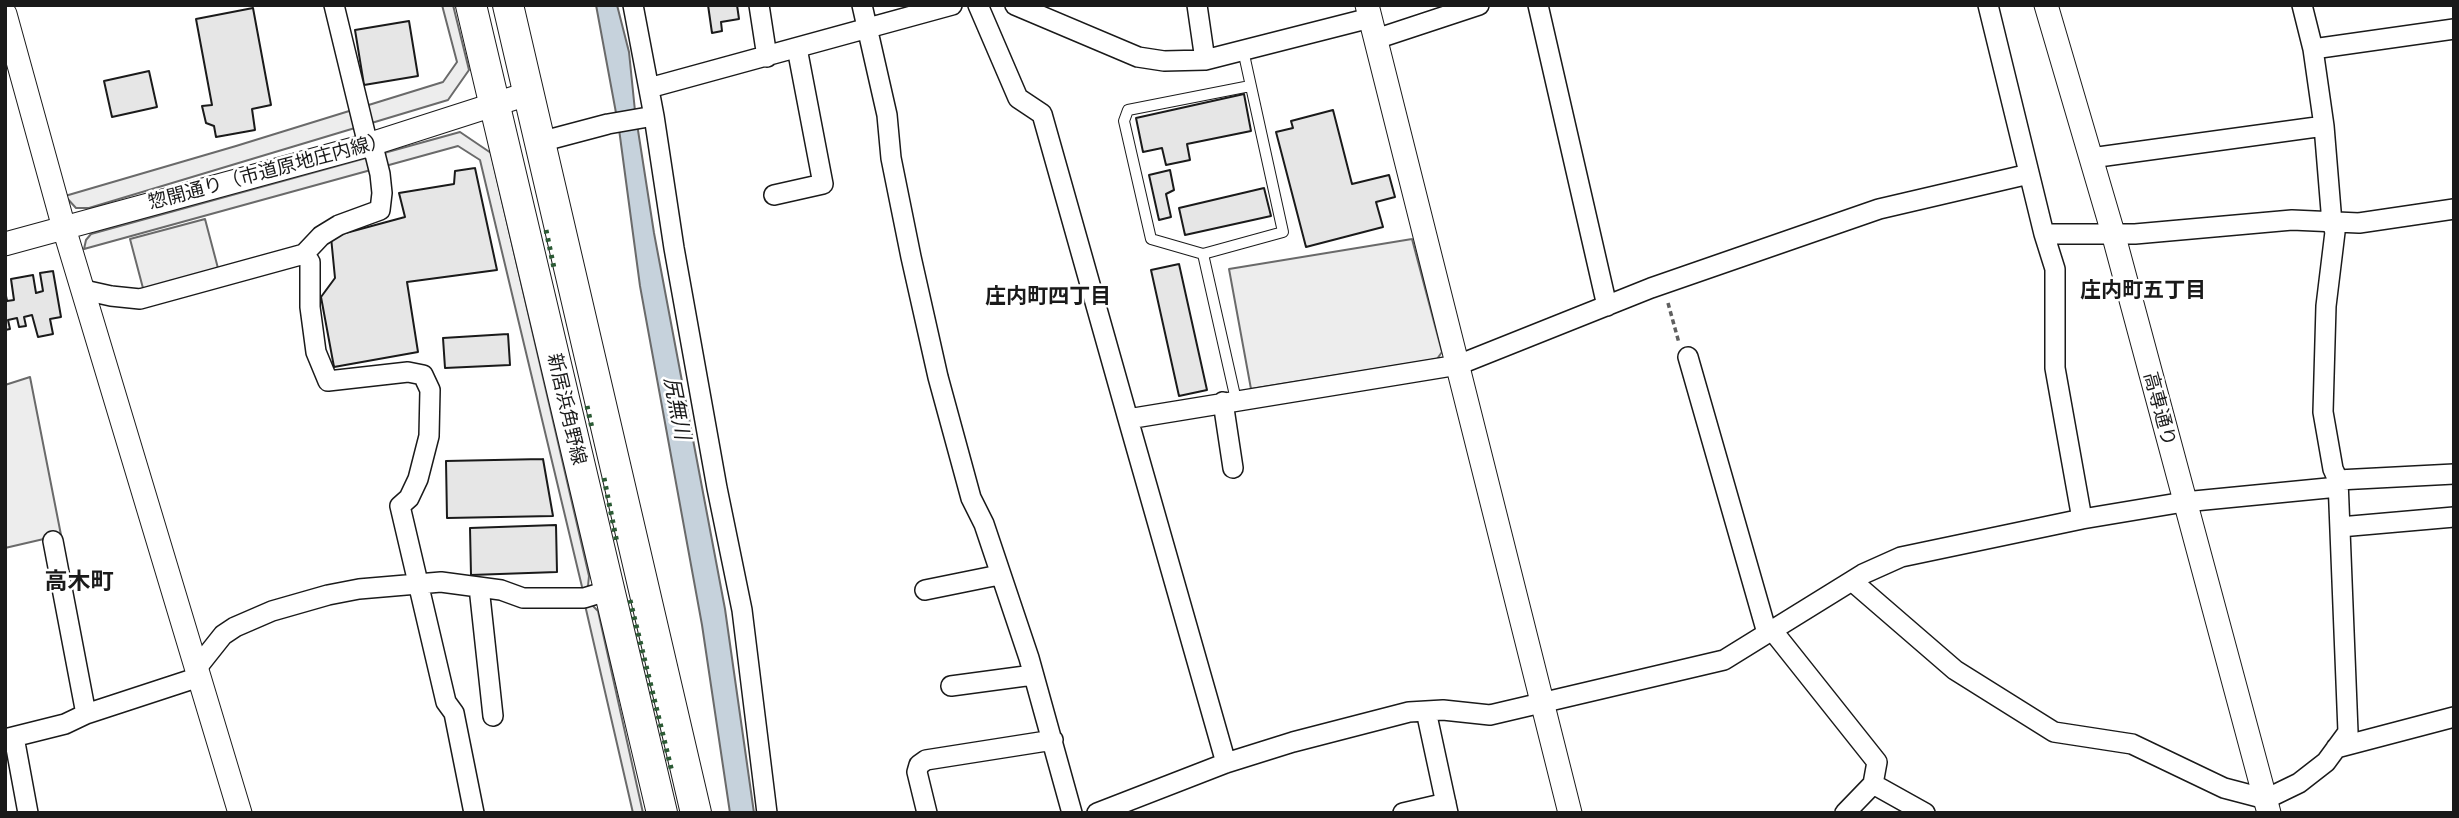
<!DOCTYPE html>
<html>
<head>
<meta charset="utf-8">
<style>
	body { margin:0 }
	#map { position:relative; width:2459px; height:818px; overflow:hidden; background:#fff; font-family:"Exo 2",sans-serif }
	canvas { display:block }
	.frame { position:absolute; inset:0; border:7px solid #1a1a1a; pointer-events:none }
</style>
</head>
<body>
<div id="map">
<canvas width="2459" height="818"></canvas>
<div class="frame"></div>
</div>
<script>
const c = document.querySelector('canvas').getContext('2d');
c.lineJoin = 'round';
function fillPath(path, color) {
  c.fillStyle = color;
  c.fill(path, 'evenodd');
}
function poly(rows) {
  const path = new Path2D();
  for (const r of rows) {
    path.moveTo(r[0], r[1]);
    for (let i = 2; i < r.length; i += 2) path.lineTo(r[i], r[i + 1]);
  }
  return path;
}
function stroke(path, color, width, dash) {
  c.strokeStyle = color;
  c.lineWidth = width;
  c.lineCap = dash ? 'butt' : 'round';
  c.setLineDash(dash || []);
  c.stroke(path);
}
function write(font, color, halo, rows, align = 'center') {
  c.font = font + ' "Exo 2","Noto Sans JP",sans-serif';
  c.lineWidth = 5;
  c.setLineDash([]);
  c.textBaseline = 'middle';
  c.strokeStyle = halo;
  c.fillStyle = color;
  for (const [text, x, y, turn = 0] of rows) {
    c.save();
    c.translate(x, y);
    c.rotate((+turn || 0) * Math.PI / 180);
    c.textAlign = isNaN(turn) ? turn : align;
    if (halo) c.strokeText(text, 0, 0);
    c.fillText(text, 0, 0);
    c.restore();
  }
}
const parking = poly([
	[442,5,453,5,469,70,448,100,89,208,76,208,65,196,236,146,443,82,457,62,442,5],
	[460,132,491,153,589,576,588,586,583,591,480,160,458,146,84,249,86,240,91,234,460,132],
	[205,219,219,272,144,292,130,239,205,219],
	[1412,239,1442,352,1437,359,1251,389,1229,269,1412,239],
	[30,377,61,535,5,548,5,385,30,377],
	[591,604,598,611,643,813,633,813,585,605,591,604]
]);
fillPath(parking, '#ededed');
stroke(parking, '#6a6a6a', 2);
const water = poly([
	[596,5,617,5,629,52,635,111,654,233,725,609,754,813,730,813,702,625,640,286,619,129,596,5]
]);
fillPath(water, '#c6d2dc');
stroke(water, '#6a6a6a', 2);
const building = poly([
	[708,5,737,5,739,19,721,22,722,31,712,33,708,5],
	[253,8,271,105,252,109,255,130,216,137,214,126,206,123,202,106,212,105,196,19,253,8],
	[409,21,418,76,364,85,355,30,409,21],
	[149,71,157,107,112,117,104,81,149,71],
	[1244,94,1251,131,1187,144,1190,160,1166,165,1162,148,1143,152,1136,118,1244,94],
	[1333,110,1352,184,1389,175,1395,197,1376,202,1383,227,1306,247,1276,132,1293,128,1291,121,1333,110],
	[475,168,497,270,407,282,418,352,334,367,321,297,335,278,331,237,405,217,399,193,454,184,455,171,475,168],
	[1170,170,1174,190,1166,194,1171,217,1159,220,1149,175,1170,170],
	[1264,188,1271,216,1185,235,1179,208,1264,188],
	[1179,264,1207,390,1179,396,1151,270,1179,264],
	[53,271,61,317,50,319,53,334,38,337,32,315,24,317,26,326,19,327,17,318,8,320,10,329,5,330,5,291,7,301,14,300,11,279,33,275,36,293,43,291,40,273,53,271],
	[508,334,510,365,445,368,443,338,508,334],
	[543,459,553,516,447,518,446,461,543,459],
	[556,525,557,572,471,575,470,528,556,525]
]);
fillPath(building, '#e6e6e6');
stroke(building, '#1a1a1a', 2);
const service = poly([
	[1203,254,1151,239,1124,121,1128,110,1250,86],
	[1236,400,1203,254,1283,232,1243,50]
]);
const minor = poly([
	[633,5,654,116,674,248,717,488,742,610,767,813],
	[759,5,767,57],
	[862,5,887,115,891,158,911,257,938,377,971,498,984,524,1029,658,1072,813],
	[978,5,1018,98,1042,114,1128,419,1458,365,1651,288,1879,209,2029,174],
	[1015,5,1138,57,1164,61,1205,60,1370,18],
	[1197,5,1205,60],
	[1538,5,1607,306],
	[1988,5,2044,234,2135,234,2292,220,2359,223,2454,209],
	[1376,39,1479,5],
	[2313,49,2454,29],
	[649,88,952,5],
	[540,142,608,124,654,116],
	[2091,158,2324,126],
	[774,195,823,184,797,48],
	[2044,234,2055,269,2055,368,2082,519],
	[304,254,310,262,310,307,316,352,328,381,408,372,423,375,430,390,429,436,418,479,409,498,400,506,446,702,454,713,474,813],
	[84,290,111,296,140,299,304,254,321,236,339,225,380,210,382,193,380,174,375,154,368,145,334,5],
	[1688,357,1767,633],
	[1223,402,1233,468],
	[1128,419,1226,763],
	[2338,480,2454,474],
	[2340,527,2454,517],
	[53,541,86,714],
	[1852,581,1955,670,2054,732,2132,744,2224,788,2266,799,2299,783,2326,762,2348,732,2338,480,2333,469,2323,412,2326,306,2335,232,2332,223,2324,126,2313,49,2302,5],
	[479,587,493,716],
	[925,590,999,575],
	[1772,630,1877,762,1873,784,1845,813],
	[196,669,223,635,235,627,272,611,328,595,359,589,441,582,501,590,523,598,584,598,610,590],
	[951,686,1033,675],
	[1426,711,1448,813],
	[14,737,28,813],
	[5,739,65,724,86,714,199,677],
	[2336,748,2454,717],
	[1873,784,1925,813],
	[927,813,917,772,919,765,926,760,1053,740],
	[1097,813,1226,763,1293,742,1409,712,1443,710,1490,715,1724,660,1863,574,1901,557,2082,519,2184,502,2338,487],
	[1403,813,1446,803]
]);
const tertiary = poly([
	[1367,5,1570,813],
	[2046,5,2113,233,2269,813],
	[5,14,64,228,240,813],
	[5,244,368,145,530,93]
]);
const primary = poly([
	[471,5,662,813],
	[508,5,696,813]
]);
stroke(service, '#1a1a1a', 12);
stroke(minor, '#1a1a1a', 22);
stroke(tertiary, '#1a1a1a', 25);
stroke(primary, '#1a1a1a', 32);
stroke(poly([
	[1668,303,1679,343]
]), '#5f5f5f', 3.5, [5, 3.5]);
stroke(service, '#fff', 10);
stroke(minor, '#fff', 19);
stroke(tertiary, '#fff', 23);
stroke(primary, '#fff', 30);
stroke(poly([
	[546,230,554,268],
	[587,406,592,428],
	[604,478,617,543],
	[630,600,672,772]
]), '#2b5a34', 5, [3.5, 5]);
write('19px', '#1a1a1a', '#fff', [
	["惣開通り（市道原地庄内線）",268,171,-15],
	["新居浜角野線",567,409,77],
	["高専通り",2160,409,75]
]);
write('bold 21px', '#1a1a1a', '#fff', [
	["庄内町五丁目",2143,290],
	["庄内町四丁目",1048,296]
]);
write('italic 21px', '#1a1a1a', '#fff', [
	["尻無川",677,408,79]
]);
write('bold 23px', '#1a1a1a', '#fff', [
	["高木町",79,581]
]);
</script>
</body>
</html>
